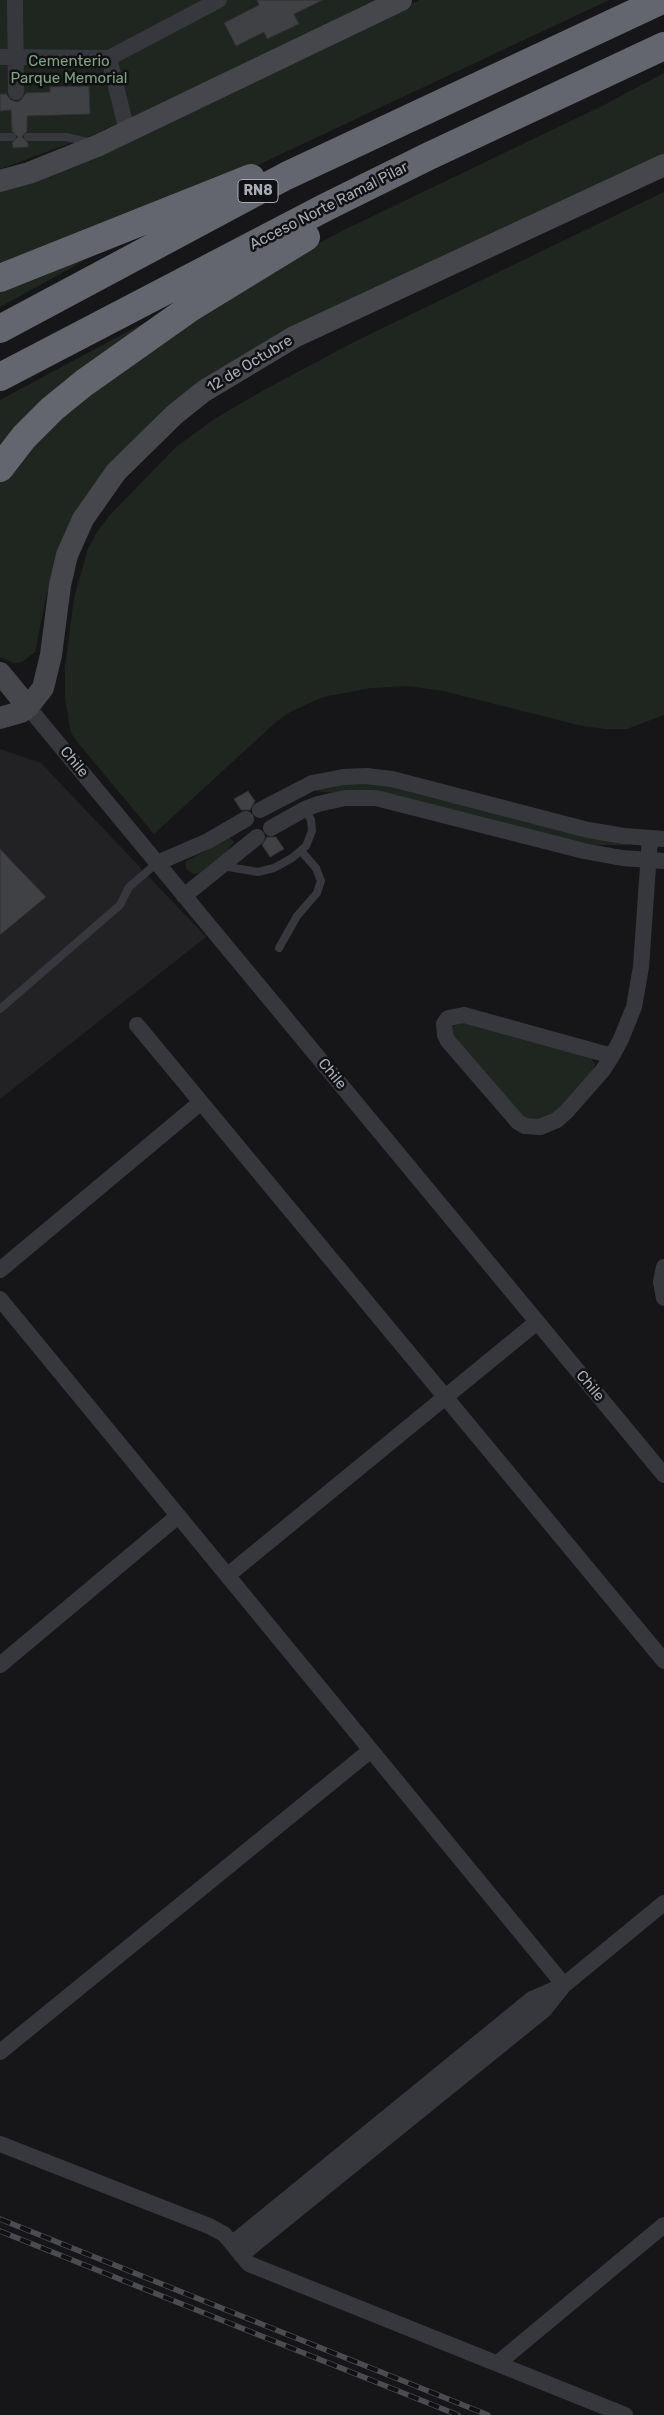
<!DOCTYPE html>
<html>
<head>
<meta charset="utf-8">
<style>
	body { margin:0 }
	canvas { display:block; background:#161618 }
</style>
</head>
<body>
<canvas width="664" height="2415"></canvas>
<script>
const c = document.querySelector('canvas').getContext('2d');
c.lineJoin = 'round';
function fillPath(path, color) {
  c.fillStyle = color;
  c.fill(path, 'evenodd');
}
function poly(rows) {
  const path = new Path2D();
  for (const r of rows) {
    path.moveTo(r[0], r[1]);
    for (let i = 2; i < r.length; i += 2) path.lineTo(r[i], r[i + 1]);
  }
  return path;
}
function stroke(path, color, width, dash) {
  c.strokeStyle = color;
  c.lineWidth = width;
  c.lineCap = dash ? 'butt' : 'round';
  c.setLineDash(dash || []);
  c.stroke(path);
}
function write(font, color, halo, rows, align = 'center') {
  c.font = font + ' Rubik,sans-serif';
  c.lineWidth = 5;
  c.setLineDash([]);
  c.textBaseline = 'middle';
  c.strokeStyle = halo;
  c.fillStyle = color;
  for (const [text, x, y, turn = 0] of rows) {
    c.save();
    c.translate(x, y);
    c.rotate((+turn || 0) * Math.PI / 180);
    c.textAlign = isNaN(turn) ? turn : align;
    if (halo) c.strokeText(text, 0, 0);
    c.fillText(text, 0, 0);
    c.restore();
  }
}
fillPath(poly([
	[0,749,41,763,206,937,0,1099]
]), '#222225');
fillPath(poly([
	[0,0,380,0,95,134,0,169],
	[420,0,609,0,209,188,0,271,0,191],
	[664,73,664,156,199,387,60,554,47,593,35,652,22,662,13,663,0,657,0,481,80,398,263,272,346,229,604,105],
	[664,192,664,715,627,729,605,729,578,725,443,691,409,686,371,688,323,697,290,712,276,722,154,834,79,744,71,733,65,698,65,667,74,598,88,549,97,532,110,515,176,447,216,418,264,390,356,341],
	[91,256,71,268,0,307,0,285],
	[183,302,0,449,0,400],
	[369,781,624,841,629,845,595,845,339,793,314,791,332,784],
	[230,838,234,842,227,851,201,872,194,874,187,870,185,862],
	[463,1021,591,1058,595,1064,594,1069,557,1111,544,1120,524,1118,453,1036,451,1029,456,1023]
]), '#1e261f');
const building = poly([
	[257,0,323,0,294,14,299,24,267,39,264,32,236,46,224,23,259,5,257,0],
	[89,86,90,114,27,116,27,131,22,137,28,143,28,147,13,148,12,143,18,137,12,131,11,110,0,111,0,94,6,94,11,100,17,102,21,100,26,93,50,92,50,87,89,86],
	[248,791,255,801,250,810,241,810,234,799,248,791],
	[267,837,276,837,284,849,270,857,262,845,267,837],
	[0,849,46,897,0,935,0,849]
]);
fillPath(building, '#404145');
stroke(building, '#303034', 1);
stroke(poly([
	[0,137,12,137],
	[28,137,66,137,88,142],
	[223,866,258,872,274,868,292,858,306,846,312,831,311,820,305,809],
	[279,948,297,916,317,893,321,881,316,868,301,851],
	[0,1009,120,905,129,887,157,863]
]), '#37383d', 8);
stroke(poly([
	[15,0,16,92],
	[0,57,109,58,219,0],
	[109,58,127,131],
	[28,707,664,1475],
	[260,810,312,783,343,777,366,776,392,779,588,830,624,836,664,839],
	[271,828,305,809,318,804,345,798,376,798,584,851,622,858,664,861],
	[157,863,208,841,246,819],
	[184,896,257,837],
	[137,1025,664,1661],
	[612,1056,464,1015,448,1018,444,1024,445,1035,448,1041,518,1122,525,1126,540,1127,557,1120,567,1111,603,1070,612,1056,621,1039,634,1007,641,967,650,838],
	[664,1267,661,1282,664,1298],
	[0,1270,200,1103],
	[0,1299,564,1985,664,1903],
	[228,1575,537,1322],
	[0,1665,178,1516],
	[0,2052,371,1750],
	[0,2144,209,2226,224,2234,249,2264,625,2415],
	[233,2243,532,1999,564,1985,544,2010,241,2255],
	[498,2363,664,2225]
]), '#37383d', 16);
stroke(poly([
	[0,181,29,173,99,145,401,0],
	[0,673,28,707],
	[0,718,21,712,28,707,43,688,51,655,60,585,67,555,83,519,116,472,174,415,204,391,294,337,664,165]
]), '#45474d', 22);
stroke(poly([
	[0,278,251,178],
	[0,329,286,176,662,0],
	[0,377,326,207,429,156,664,46],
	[0,468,24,437,52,409,84,383,190,308,306,237]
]), '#63666e', 28);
const rail = poly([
	[0,2219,488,2415],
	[0,2231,458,2415]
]);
stroke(rail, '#4a4c52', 5.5);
stroke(rail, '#111113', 4, [11]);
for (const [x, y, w] of [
	[258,191,40]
]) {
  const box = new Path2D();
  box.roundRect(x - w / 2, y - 11.5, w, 23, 4);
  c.fillStyle = '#111113';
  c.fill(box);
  stroke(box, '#a8adb8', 1);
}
write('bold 14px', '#a8adb8', null, [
	["RN8",258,191]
]);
write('15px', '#7fa381', '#111113', [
	["Cementerio",69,62],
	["Parque Memorial",69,79]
]);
write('15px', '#a8adb8', '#111113', [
	["Acceso Norte Ramal Pilar",329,206,-27],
	["12 de Octubre",250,364,-31],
	["Chile",74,762,50],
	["Chile",332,1074,50],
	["Chile",590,1386,50]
]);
</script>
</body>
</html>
